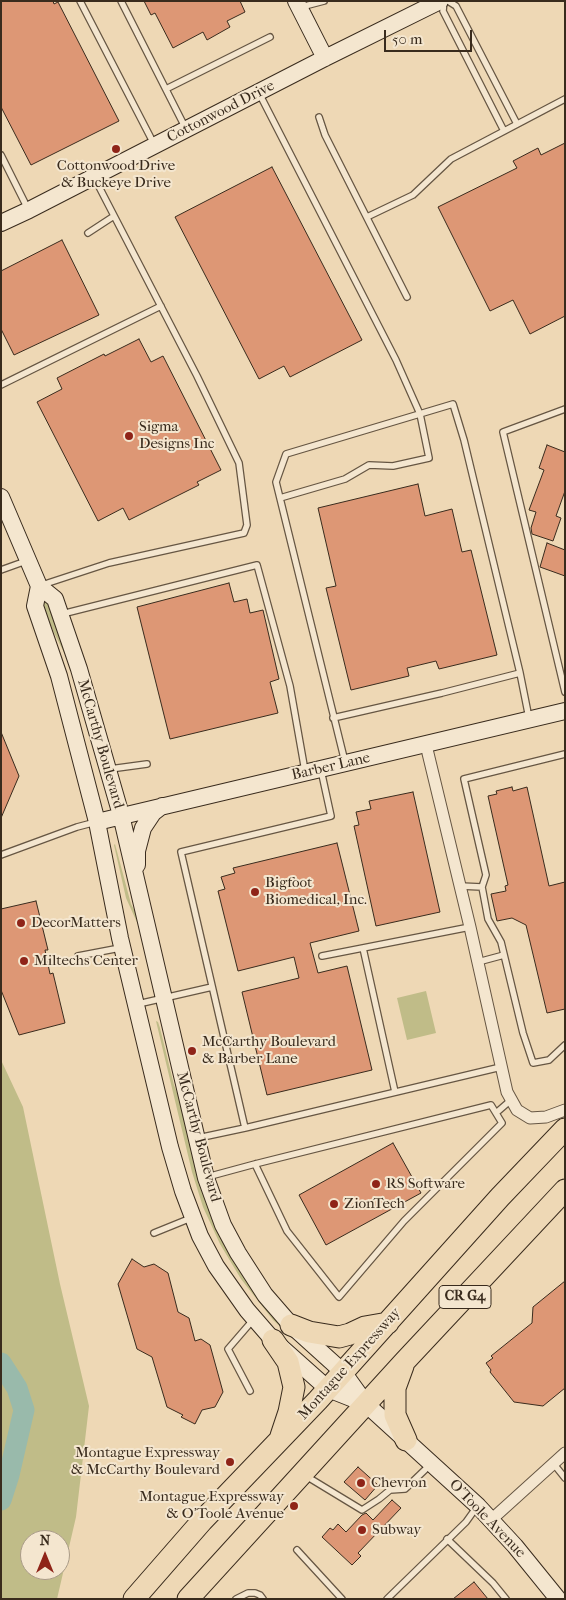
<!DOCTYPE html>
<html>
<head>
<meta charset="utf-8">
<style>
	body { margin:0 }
	#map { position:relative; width:566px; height:1600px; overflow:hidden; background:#eed8b5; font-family:"IM FELL French Canon",serif }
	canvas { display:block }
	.frame { position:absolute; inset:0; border:2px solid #392b1d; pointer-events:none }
	.north { position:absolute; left:20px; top:1530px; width:50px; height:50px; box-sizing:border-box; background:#f4e6cf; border:1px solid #a99b88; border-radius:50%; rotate:0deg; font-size:14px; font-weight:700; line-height:20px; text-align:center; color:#392b1d }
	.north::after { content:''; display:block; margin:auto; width:18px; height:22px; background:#8f2418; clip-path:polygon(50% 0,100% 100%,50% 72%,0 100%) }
	.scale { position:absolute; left:384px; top:30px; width:88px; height:22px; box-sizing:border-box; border:2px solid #392b1d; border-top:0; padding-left:6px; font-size:15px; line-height:18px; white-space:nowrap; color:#392b1d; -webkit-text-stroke:4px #f4e6cf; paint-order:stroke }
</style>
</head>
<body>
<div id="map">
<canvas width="566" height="1600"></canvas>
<div class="frame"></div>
<div class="north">N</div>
<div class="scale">50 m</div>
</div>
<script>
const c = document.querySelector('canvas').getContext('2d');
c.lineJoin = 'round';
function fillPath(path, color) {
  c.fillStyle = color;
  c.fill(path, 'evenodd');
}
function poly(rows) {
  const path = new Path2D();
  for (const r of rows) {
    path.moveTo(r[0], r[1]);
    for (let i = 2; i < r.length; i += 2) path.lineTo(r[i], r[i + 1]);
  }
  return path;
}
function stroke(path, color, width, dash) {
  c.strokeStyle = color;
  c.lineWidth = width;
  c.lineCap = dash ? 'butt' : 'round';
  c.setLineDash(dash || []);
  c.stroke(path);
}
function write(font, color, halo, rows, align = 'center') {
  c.font = font + ' "IM FELL French Canon",serif';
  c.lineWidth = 4;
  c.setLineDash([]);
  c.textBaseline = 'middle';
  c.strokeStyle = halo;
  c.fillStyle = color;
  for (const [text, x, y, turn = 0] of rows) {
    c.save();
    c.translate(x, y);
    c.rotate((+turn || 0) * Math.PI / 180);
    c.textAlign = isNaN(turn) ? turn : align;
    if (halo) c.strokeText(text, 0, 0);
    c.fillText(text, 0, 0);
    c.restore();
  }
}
fillPath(poly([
	[48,598,70,664,54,633,42,602],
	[115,844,131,904,141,923,140,929,126,898,114,845],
	[426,991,436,1033,407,1040,397,998],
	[156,1021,158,1022,160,1028,174,1085,182,1105,209,1205,324,1365,324,1367,273,1320,241,1279,220,1244,203,1207,192,1172],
	[1,1060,23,1107,60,1284,89,1406,76,1517,57,1599,1,1599],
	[30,1540,60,1540,60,1570,30,1570]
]), '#c0bc88');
stroke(poly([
	[1,1363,17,1388,24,1410,9,1475,1,1500]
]), '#99baab', 21);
const building = poly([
	[1,1,53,1,54,4,58,2,119,121,31,165,1,107,1,1],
	[144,1,240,1,245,12,227,21,230,27,207,40,203,32,173,48,155,13,151,15,144,1],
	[565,143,565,316,530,334,513,300,490,311,438,207,517,168,513,161,538,148,541,155,565,143],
	[272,167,362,340,290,377,284,366,259,379,175,217,272,167],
	[62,240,99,315,14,355,1,329,1,271,62,240],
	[139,339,151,362,163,356,221,470,197,482,199,485,129,520,123,508,98,521,37,402,62,389,57,378,104,354,105,356,139,339],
	[547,445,565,452,565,491,556,516,561,518,553,541,532,534,531,528,536,512,529,510,544,470,539,468,547,445],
	[418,484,425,516,452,509,462,552,471,550,497,655,439,669,436,661,407,668,409,676,351,690,326,588,336,586,318,508,418,484],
	[547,543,565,550,565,576,540,567,547,543],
	[229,583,234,602,247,599,250,613,263,610,279,679,270,682,278,713,170,739,137,607,229,583],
	[1,732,19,776,1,818,1,732],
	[512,787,513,791,527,787,549,886,565,882,565,1009,547,1013,526,925,512,918,497,921,491,894,506,891,505,886,508,885,488,796,497,794,496,791,512,787],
	[413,792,440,912,376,926,354,826,359,825,356,812,371,809,369,801,413,792],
	[337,843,359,931,310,943,318,973,347,966,372,1070,267,1095,242,992,299,978,294,957,238,971,218,891,225,889,221,877,235,873,233,868,337,843],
	[36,901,48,950,45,950,50,974,53,973,65,1023,19,1035,1,990,1,909,36,901],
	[393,1143,421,1193,326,1245,299,1195,393,1143],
	[132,1259,144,1267,154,1264,168,1273,178,1312,189,1318,195,1341,201,1339,210,1345,223,1392,215,1407,202,1410,195,1424,181,1417,183,1415,167,1407,152,1357,137,1349,118,1284,132,1259],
	[565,1281,565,1388,543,1406,514,1402,490,1372,491,1370,486,1363,493,1358,491,1356,532,1323,533,1307,565,1281],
	[358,1467,378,1485,365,1500,344,1482,358,1467],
	[392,1500,401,1508,358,1553,361,1556,352,1565,322,1537,330,1528,333,1530,338,1524,346,1532,362,1515,366,1513,373,1520,392,1500],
	[474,1582,488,1599,453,1599,474,1582]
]);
fillPath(building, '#dd9775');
stroke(building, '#392b1d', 1);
const lane = poly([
	[80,1,154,144],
	[121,1,186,129],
	[444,1,443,11,504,131],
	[448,1,456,6,517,124],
	[301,7,324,1],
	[166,89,270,37],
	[259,93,396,360,420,414,429,458,393,466,369,465,345,479,280,498],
	[319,117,325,135,407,297],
	[1,155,28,209],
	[367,217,413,195,451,159,565,99],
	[88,233,114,216],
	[1,385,161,306],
	[565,409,503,432,565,692],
	[1,570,26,561],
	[42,585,109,563,244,533,247,525,239,463,197,376,95,179],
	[62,614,257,565,290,686,305,771],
	[333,718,442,693,520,673],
	[565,754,464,779,486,875,482,887,488,919,501,942,523,1033,533,1063,549,1060,565,1045],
	[345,762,276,482,286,454,453,404,464,440,520,673,529,718],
	[110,769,147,764],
	[321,770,331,816,181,852,245,1128,501,1067],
	[1,855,77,827,96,822],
	[460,886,482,887],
	[363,948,395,1092],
	[78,956,120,948],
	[322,956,470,927],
	[478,962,504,955],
	[138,1004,212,987],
	[496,1113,511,1100],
	[198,1138,245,1128],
	[207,1177,255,1164,491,1105,502,1123,404,1221,339,1297,287,1231,255,1164],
	[154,1233,191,1218],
	[250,1391,228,1349,253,1320],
	[553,1463,565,1478],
	[306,1476,362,1510,379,1499,390,1490,405,1489,431,1464],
	[447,1539,493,1583,506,1599],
	[297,1550,342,1599],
	[236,1599,248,1593,255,1593,260,1595,263,1599],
	[387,1599,466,1522,476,1508]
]);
const street = poly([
	[426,745,470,927,507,1092,517,1110,530,1118,546,1117,565,1110],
	[491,1520,565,1453]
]);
const secondary = poly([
	[296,1,325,58],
	[1,223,29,210,325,58,440,1],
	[1,497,39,586,55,599,79,669,121,815,206,1178,223,1225,238,1253,265,1295,291,1325,343,1372,366,1404,478,1506,515,1546,558,1599],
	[39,586,35,606,59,676,97,822,120,938,170,1147,183,1191,200,1236,216,1266,247,1310,273,1340,328,1389,366,1404],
	[97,822,565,711],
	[137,865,137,851,143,828,153,813,162,806]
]);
const highway = poly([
	[291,1325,309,1332,339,1337,350,1334,365,1327,388,1323],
	[273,1340,288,1362,294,1387,289,1412,281,1436],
	[403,1366,395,1388,395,1415,406,1440],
	[134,1599,202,1521,318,1400,500,1197,565,1129],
	[188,1599,405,1361,565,1190]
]);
stroke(lane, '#665643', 8);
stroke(street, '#665643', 13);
stroke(secondary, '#392b1d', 18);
stroke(highway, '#392b1d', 23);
stroke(lane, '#f4e6cf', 5.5);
stroke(street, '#f4e6cf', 11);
stroke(secondary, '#f4e6cf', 16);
stroke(highway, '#eed8b5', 21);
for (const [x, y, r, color] of [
	[116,149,5,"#8f2418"],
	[129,436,5,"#8f2418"],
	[255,892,5,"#8f2418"],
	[21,923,5,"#8f2418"],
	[24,961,5,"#8f2418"],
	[192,1051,5,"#8f2418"],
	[376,1184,5,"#8f2418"],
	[334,1204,5,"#8f2418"],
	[230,1462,5,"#8f2418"],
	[361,1483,5,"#8f2418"],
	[294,1506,5,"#8f2418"],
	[362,1530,5,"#8f2418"]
]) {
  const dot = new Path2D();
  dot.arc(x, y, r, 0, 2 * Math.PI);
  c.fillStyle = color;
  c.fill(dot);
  stroke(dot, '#f4e6cf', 2);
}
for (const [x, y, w] of [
	[465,1297,52]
]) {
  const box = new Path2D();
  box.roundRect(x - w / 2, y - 11.5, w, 23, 4);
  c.fillStyle = '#f4e6cf';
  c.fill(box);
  stroke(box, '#392b1d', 1);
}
write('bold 14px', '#392b1d', null, [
	["CR G4",465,1297]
]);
write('15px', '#392b1d', '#f4e6cf', [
	["Cottonwood Drive",221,112,-27],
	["McCarthy Boulevard",100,744,74],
	["Barber Lane",331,767,-13],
	["McCarthy Boulevard",198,1137,75],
	["Montague Expressway",350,1364,-48],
	["O’Toole Avenue",487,1519,46]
]);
write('15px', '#392b1d', '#f4e6cf', [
	["Cottonwood Drive",116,166,"center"],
	["& Buckeye Drive",116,183,"center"],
	["Sigma",139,427],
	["Designs Inc",139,444],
	["Bigfoot",265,883],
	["Biomedical, Inc.",265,900],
	["DecorMatters",31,923],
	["Miltechs Center",34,961],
	["McCarthy Boulevard",202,1042],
	["& Barber Lane",202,1059],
	["RS Software",386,1184],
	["ZionTech",344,1204],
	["Montague Expressway",220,1453,"right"],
	["& McCarthy Boulevard",220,1470,"right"],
	["Chevron",371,1483],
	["Montague Expressway",284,1497,"right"],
	["& O'Toole Avenue",284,1514,"right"],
	["Subway",372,1530]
], 'left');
</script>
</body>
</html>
